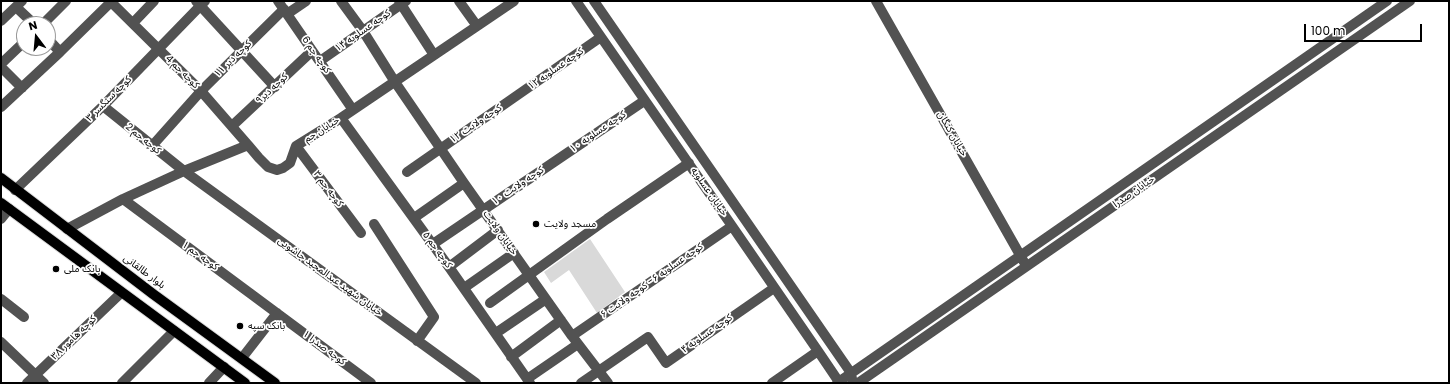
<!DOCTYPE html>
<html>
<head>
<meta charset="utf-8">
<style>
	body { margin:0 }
	#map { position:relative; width:1450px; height:384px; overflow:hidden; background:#fff; font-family:Poppins,sans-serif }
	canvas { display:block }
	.frame { position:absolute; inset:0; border:2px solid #000; pointer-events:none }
	.north { position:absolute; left:16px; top:16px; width:40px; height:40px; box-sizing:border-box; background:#fff; border:1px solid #999; border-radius:50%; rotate:344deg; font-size:11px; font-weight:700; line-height:16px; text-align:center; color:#000 }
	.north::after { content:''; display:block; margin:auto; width:14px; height:18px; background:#000; clip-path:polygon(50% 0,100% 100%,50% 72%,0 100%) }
	.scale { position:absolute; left:1304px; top:24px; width:118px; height:18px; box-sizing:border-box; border:2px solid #000; border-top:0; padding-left:5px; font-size:12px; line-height:14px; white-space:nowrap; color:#000; -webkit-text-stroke:3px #fff; paint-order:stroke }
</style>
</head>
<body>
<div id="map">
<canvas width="1450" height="384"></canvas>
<div class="frame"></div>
<div class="north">N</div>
<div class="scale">100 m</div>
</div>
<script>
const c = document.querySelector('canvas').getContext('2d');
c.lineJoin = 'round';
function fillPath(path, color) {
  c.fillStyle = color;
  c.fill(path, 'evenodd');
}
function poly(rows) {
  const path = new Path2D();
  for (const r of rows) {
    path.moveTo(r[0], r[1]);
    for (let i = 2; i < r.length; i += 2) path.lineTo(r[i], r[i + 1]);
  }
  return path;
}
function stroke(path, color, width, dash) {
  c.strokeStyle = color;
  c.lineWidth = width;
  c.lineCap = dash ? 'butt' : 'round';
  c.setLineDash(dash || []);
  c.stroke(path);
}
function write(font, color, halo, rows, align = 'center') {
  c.font = font + ' Poppins,"Noto Sans Arabic",sans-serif';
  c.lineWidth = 3.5;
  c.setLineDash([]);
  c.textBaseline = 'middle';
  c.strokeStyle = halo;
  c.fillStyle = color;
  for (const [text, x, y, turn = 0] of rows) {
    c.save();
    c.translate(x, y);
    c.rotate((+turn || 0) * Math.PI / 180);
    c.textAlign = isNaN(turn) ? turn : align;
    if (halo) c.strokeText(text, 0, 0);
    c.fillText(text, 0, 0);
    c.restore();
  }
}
fillPath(poly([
	[590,239,625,292,597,313,569,270,551,283,544,272]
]), '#d9d9d9');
const major = poly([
	[1,178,153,294,275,383],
	[1,203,245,383]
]);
stroke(major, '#dbdbdb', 12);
stroke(poly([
	[196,1,275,87],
	[278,1,353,110],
	[341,1,363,31,395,82,464,183,572,336,608,383],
	[399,1,434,55],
	[459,1,477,26],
	[576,1,732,226,818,351,839,382,842,383],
	[594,1,851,373,852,379],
	[876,1,1024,262],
	[111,2,201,91,248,145],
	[16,7,34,24],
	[287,14,306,1],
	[1,21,22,1],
	[133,23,154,1],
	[43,24,66,1],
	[48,39,60,52],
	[320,61,406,1],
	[1,64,24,42],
	[1,67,22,88],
	[103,106,184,171,476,383],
	[1,107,60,52,112,1],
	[341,118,449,267,530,383],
	[232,126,312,51],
	[152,146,201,91,284,9],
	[296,146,361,233],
	[407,172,601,37],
	[15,190,103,106,205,1],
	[123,199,371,383],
	[414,218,464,183],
	[1,219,9,209],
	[374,224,434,317,417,341],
	[67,229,123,199,184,171,248,145,259,158,268,167,277,170,283,168,290,163,296,146,341,118,514,1],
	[433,244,644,101],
	[449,267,498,230],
	[464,288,514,253],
	[1,299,24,317],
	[490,303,607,219,689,163],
	[496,333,546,299],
	[572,336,732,226],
	[1,342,44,383],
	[511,357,561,320],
	[242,358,277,313],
	[527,379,578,344],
	[27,383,121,293],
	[122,383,174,331],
	[209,383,224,367],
	[581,383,648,337,666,363,774,288],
	[772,383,818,351],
	[837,383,1387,1],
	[858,383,1410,1]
]), '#525252', 10);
stroke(major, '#000', 10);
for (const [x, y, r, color] of [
	[536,224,4,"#000"],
	[56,269,4,"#000"],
	[240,326,4,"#000"]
]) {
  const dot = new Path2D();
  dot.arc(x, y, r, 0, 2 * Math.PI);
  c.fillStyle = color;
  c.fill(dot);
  stroke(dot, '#fff', 1.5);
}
write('10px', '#000', '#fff', [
	["کوچه عسلویه ۱۴",363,31,-35],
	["کوچه جم 6",316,55,55],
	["کوچه دیر ۱۱",233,59,-44],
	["کوچه عسلویه ۱۲",556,69,-35],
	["کوچه جم 4",182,72,45],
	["کوچه دیر۹",272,89,-43],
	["کوچه سنگسر ۳",109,99,-45],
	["کوچه ولایت ۱۲",476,124,-34],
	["خیابان جم",322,130,-32],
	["کوچه عسلویه ۱۰",598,132,-34],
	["خیابان کنگان",952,134,60],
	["کوچه جم 2",143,139,39],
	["کوچه ولایت ۱۰",518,186,-34],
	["کوچه جم ۳",328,189,53],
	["خیابان عسلویه",709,192,55],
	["خیابان صدرا",1134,192,-35],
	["خیابان ولایت",500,233,55],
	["کوچه جم ۵",437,250,54],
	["کوچه جم ۱",200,256,36],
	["بلوار طالقانی",144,272,37],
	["خیابان شهید عبدالمجید جاشویی",330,277,36],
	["کوچه عسلویه ۶- کوچه ولایت ۶",652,281,-35],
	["کوچه عسلویه ۴",707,334,-35],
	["کوچه هامور ۳۸",74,338,-44],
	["کوچه صدرا ۱",324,348,37]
]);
write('10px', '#000', '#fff', [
	["مسجد ولایت",544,224],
	["بانک ملی",64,269],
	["بانک سپه",248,326]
], 'left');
</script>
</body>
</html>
